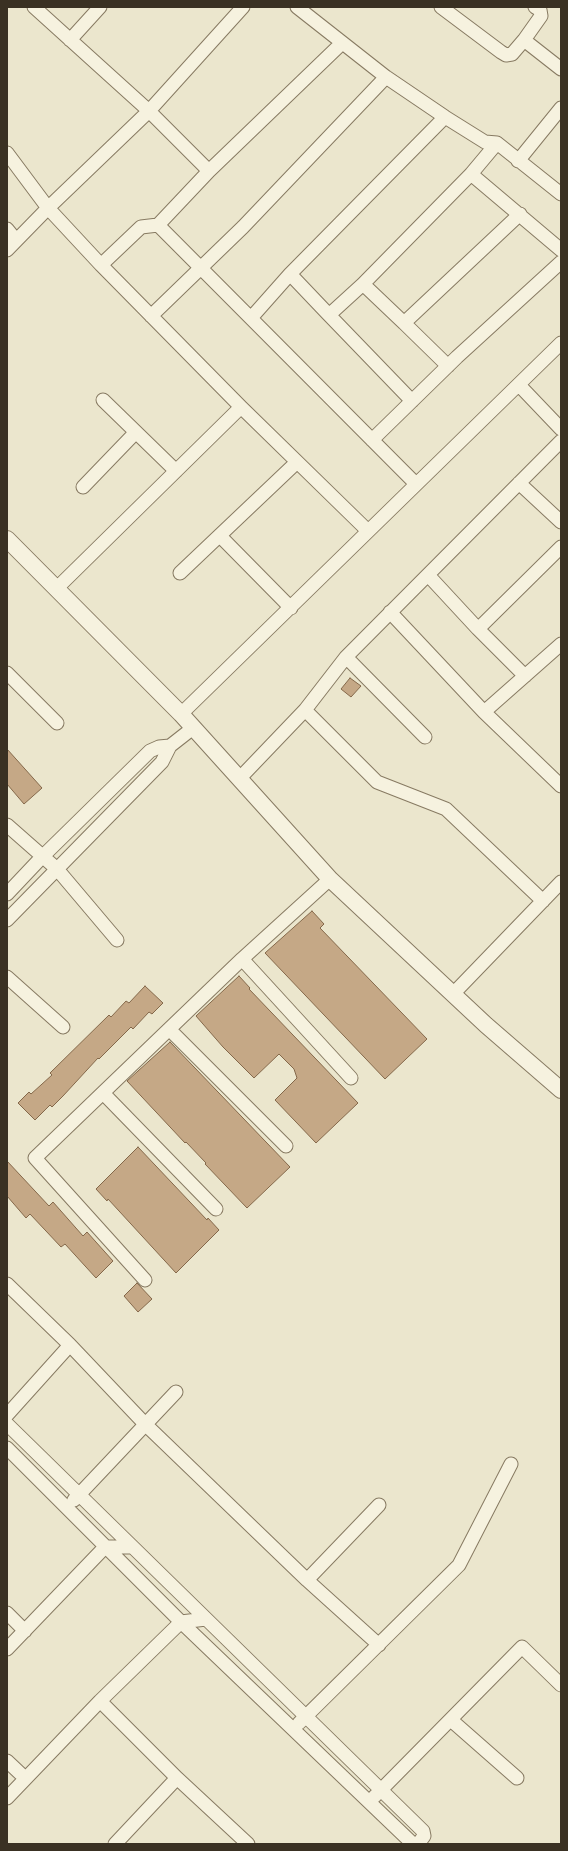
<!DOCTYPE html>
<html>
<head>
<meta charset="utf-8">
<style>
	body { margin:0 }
	#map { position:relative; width:568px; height:1851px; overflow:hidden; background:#ebe6cd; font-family:Spectral,serif }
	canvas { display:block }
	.frame { position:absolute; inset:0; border:8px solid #3a3123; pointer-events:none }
</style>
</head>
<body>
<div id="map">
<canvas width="568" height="1851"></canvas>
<div class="frame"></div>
</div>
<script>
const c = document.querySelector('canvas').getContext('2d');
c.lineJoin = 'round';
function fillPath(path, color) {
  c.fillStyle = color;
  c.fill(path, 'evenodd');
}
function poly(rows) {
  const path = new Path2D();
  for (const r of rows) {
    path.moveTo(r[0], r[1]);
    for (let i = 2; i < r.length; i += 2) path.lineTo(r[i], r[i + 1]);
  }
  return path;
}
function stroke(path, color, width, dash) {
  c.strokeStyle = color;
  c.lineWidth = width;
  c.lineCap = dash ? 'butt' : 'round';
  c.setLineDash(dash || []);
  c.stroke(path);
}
const building = poly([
	[350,678,361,686,351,697,341,689,350,678],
	[7,749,42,788,24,804,7,784,7,749],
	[312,911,324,924,320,928,427,1039,385,1079,265,953,312,911],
	[239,976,250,988,249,989,358,1103,316,1143,275,1100,297,1078,294,1069,279,1054,254,1078,223,1047,196,1016,239,976],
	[145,986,163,1003,152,1014,149,1012,133,1029,131,1027,99,1059,98,1058,63,1096,52,1107,50,1105,35,1120,18,1103,29,1092,31,1094,52,1075,50,1073,109,1015,111,1017,126,1001,129,1003,145,986],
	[170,1042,290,1167,247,1208,205,1164,206,1163,186,1142,185,1143,127,1081,170,1042],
	[138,1147,207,1220,208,1218,219,1230,176,1273,108,1199,107,1201,96,1189,138,1147],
	[7,1161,49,1206,53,1202,83,1236,87,1232,113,1261,96,1278,65,1244,61,1247,30,1214,26,1218,7,1196,7,1161],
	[137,1283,152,1299,138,1312,124,1296,137,1283]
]);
fillPath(building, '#c5a886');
stroke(building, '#84684a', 1);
const minor = poly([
	[34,7,149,111,209,171],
	[297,7,386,77,445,117,485,142,497,143,561,194],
	[441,7,501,52,506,55,512,54,524,40,561,69],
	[70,40,100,7],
	[524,40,541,16,540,10,535,7],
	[7,153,48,208,101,265,141,227,158,225,416,484],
	[518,161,561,108],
	[471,174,561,250],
	[158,225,209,171,342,43],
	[7,229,16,240],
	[7,250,48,208,149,111,243,7],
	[101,265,241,407,368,531],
	[290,274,329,315,363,284,471,174,497,143],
	[363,284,404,323,520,214],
	[329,315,412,401],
	[151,316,243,227,386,77],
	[251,318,290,274,445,117],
	[404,323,448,366],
	[519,385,561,429],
	[103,400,176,471],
	[372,440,457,357,561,262],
	[519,483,561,522],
	[83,487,136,432],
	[220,536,291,608],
	[180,573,297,462],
	[428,575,478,629,525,676],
	[57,588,241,407],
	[390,612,484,712,561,786],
	[478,629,561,547],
	[346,657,425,737],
	[7,673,57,723],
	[305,710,377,782,446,809,543,901],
	[484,712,561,644],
	[181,714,561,343],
	[170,746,193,728],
	[239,779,305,710,346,657,561,441],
	[7,825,57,869,117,940],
	[7,894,41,858,150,751,159,747,170,746,162,762,7,920],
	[242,959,351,1078],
	[7,977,63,1027],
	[453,994,561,882],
	[169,1029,286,1146],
	[103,1093,216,1209],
	[145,1280,35,1158,242,959,330,879],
	[7,1284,70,1345,7,1415],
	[70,1345,145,1424,307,1580,379,1645],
	[7,1424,423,1831,424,1836,418,1844],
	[7,1448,181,1622,413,1844],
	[74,1500,176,1392],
	[307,1580,379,1505],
	[7,1613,25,1631],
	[7,1649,105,1547,132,1547],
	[100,1701,177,1778,248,1844],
	[451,1720,517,1778],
	[299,1723,459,1565,511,1464],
	[7,1761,25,1778],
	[374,1797,522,1647,561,1685],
	[7,1798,100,1701,181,1622,206,1619],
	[115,1844,177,1778]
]);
const tertiary = poly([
	[7,539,181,714,330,879,486,1025,561,1090]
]);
stroke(minor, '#877a62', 15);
stroke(tertiary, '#877a62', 18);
stroke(minor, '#f6f2df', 13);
stroke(tertiary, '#f6f2df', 16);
</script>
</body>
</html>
